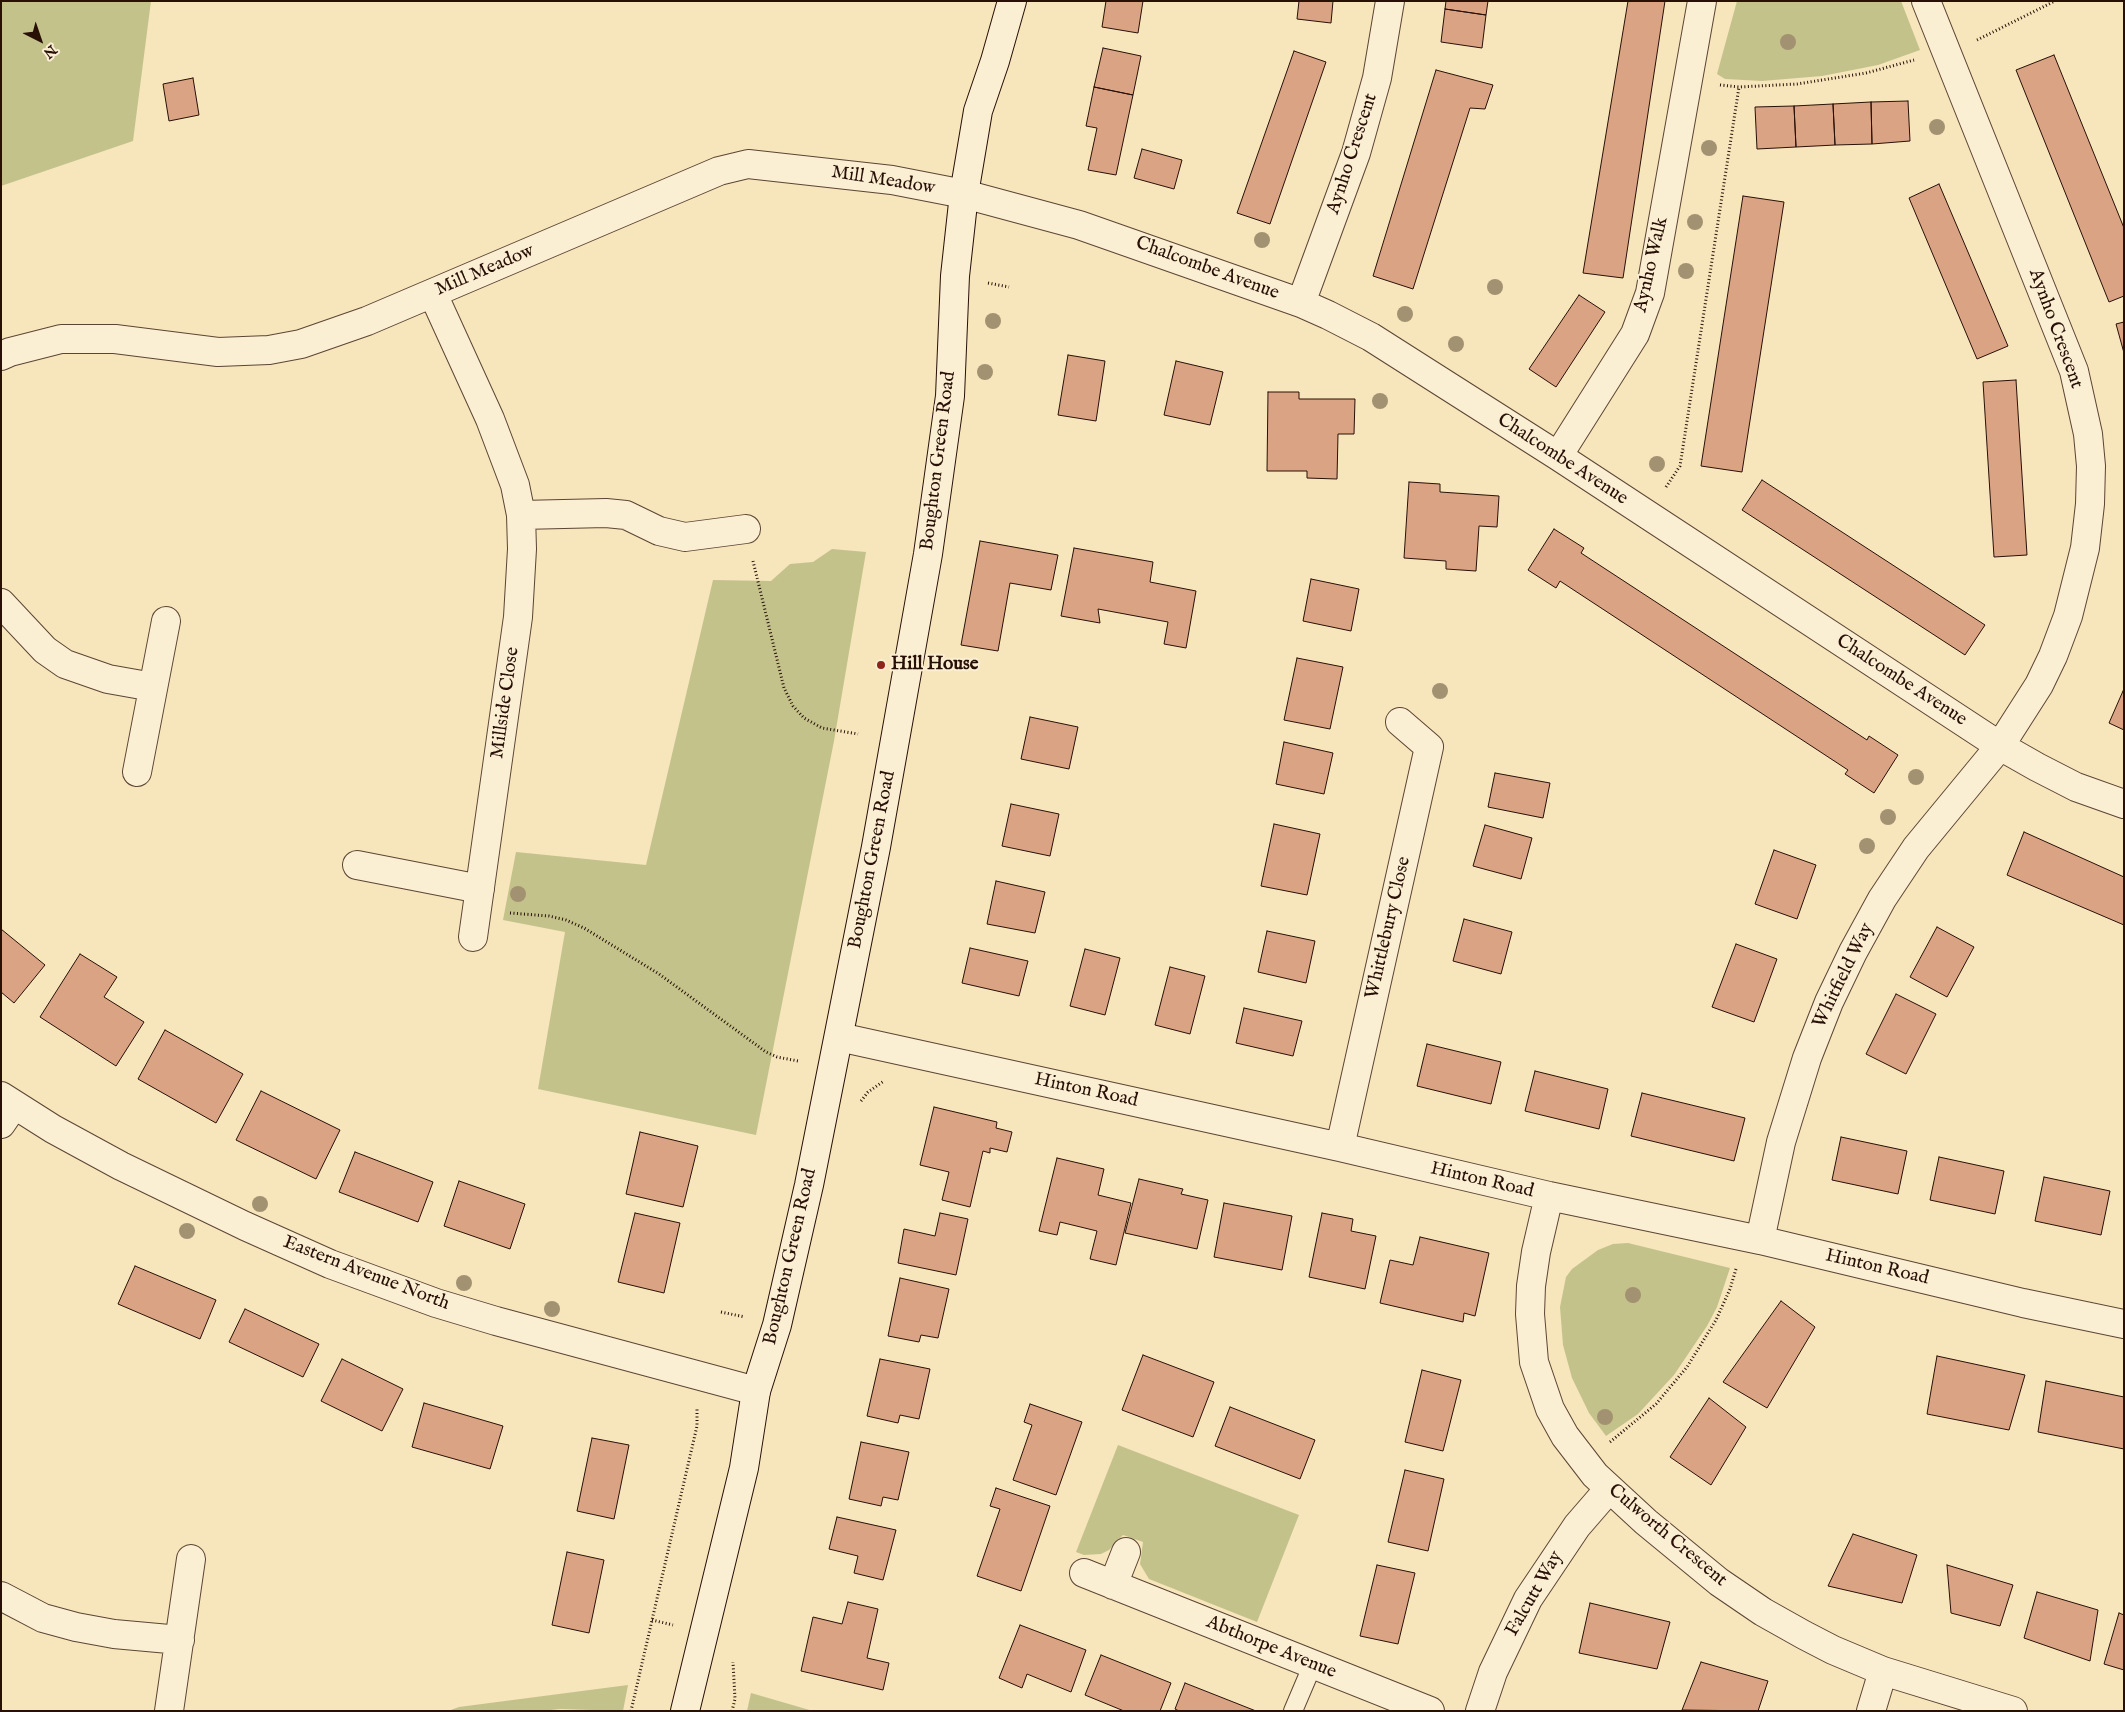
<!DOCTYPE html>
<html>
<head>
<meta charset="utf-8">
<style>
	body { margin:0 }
	#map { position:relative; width:2125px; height:1712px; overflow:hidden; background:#f7e5bb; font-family:"IM FELL English",serif }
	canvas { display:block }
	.frame { position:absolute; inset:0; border:2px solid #281007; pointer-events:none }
	.north { position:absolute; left:15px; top:15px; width:50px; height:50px; -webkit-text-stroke:4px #faeed3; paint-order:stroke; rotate:139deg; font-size:14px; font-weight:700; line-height:20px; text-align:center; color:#281007 }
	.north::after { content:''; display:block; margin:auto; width:18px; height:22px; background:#281007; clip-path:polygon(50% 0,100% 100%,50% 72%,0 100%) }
</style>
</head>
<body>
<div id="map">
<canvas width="2125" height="1712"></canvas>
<div class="frame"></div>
<div class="north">N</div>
</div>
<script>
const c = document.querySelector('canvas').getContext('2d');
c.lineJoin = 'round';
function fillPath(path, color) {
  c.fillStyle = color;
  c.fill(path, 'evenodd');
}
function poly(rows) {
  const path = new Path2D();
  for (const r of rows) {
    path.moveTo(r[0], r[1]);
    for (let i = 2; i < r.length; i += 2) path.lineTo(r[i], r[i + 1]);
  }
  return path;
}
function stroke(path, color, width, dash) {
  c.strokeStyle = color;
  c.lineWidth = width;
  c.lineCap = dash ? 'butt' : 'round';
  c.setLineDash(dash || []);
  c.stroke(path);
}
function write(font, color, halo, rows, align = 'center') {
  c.font = font + ' "IM FELL English",serif';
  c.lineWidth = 4;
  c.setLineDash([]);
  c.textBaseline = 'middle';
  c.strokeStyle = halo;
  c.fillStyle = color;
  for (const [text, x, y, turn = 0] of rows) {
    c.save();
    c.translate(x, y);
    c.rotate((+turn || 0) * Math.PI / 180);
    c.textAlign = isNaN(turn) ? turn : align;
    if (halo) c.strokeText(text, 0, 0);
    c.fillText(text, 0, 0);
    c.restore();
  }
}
fillPath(poly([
	[1,1,151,1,133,141,1,186],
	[1737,1,1901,1,1920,50,1878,65,1822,76,1762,81,1725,79,1717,74],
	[832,549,866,552,834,741,756,1135,538,1089,565,932,503,920,516,852,646,865,713,580,771,581,790,564,813,562],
	[1628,1243,1730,1268,1717,1307,1707,1326,1674,1375,1638,1414,1606,1436,1589,1413,1572,1378,1563,1345,1560,1307,1566,1277,1572,1269,1598,1250,1613,1244],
	[1118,1445,1299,1515,1257,1622,1149,1579,1140,1564,1143,1542,1123,1535,1109,1550,1101,1554,1084,1555,1076,1552],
	[628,1685,623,1711,560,1709,541,1711,448,1711,459,1707],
	[751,1693,813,1711,747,1711]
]), '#c4c28b');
const building = poly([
	[1106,1,1143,1,1138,33,1102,27,1106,1],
	[1299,1,1333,1,1331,23,1297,19,1299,1],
	[1446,1,1488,1,1486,15,1445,9,1446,1],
	[1628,1,1665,1,1623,278,1583,273,1628,1],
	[1445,9,1486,15,1482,48,1441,42,1445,9],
	[1103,48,1141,56,1133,95,1094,87,1103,48],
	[1294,51,1326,62,1270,224,1237,213,1294,51],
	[2054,55,2124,228,2124,296,2109,302,2016,70,2054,55],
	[1436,70,1493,85,1485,109,1470,108,1413,289,1373,276,1436,70],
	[193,78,199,115,169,121,163,84,193,78],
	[1094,87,1133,95,1116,175,1088,170,1097,128,1086,126,1094,87],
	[1908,101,1910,141,1872,144,1871,102,1908,101],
	[1871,102,1872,144,1835,145,1833,104,1871,102],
	[1833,104,1835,145,1796,147,1794,106,1833,104],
	[1794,106,1796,147,1757,149,1755,107,1794,106],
	[1142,149,1182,160,1174,189,1134,178,1142,149],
	[1939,184,2008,346,1977,359,1909,198,1939,184],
	[1743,196,1784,202,1742,472,1701,466,1743,196],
	[1579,295,1605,312,1556,387,1529,369,1579,295],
	[2124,322,2124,353,2116,324,2124,322],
	[1068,355,1105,361,1096,421,1058,415,1068,355],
	[1176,361,1223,372,1210,425,1164,415,1176,361],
	[2016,380,2027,555,1994,557,1983,382,2016,380],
	[1268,392,1299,392,1299,399,1355,399,1354,434,1338,434,1337,479,1307,478,1307,471,1267,471,1268,392],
	[1762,480,1985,625,1965,655,1742,510,1762,480],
	[1409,482,1440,484,1440,492,1499,496,1497,527,1479,526,1476,571,1446,569,1446,561,1404,558,1409,482],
	[1554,529,1584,548,1581,553,1867,740,1869,736,1898,755,1874,793,1845,774,1848,770,1560,581,1556,588,1528,570,1554,529],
	[980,541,1058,555,1051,590,1010,583,998,651,961,645,980,541],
	[1074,548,1153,562,1150,582,1196,591,1186,648,1164,644,1168,622,1098,609,1100,623,1061,616,1074,548],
	[1311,579,1359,589,1351,631,1303,621,1311,579],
	[1297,658,1343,667,1330,729,1284,720,1297,658],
	[2123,691,2124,691,2124,730,2109,723,2123,691],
	[1030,717,1078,727,1069,769,1021,759,1030,717],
	[1284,742,1333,753,1324,794,1276,784,1284,742],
	[1495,773,1550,783,1543,818,1488,807,1495,773],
	[1011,804,1059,814,1050,856,1002,846,1011,804],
	[1274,824,1320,834,1307,895,1261,886,1274,824],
	[1485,825,1532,838,1521,879,1473,866,1485,825],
	[2024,832,2124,877,2124,925,2007,875,2024,832],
	[1774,850,1816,865,1797,919,1755,904,1774,850],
	[996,881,1045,892,1035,933,987,924,996,881],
	[1464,919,1512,932,1501,974,1453,961,1464,919],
	[1937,927,1974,947,1947,997,1910,977,1937,927],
	[1,929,45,965,14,1003,1,992,1,929],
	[1267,931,1315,941,1306,983,1258,972,1267,931],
	[1736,944,1777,959,1754,1022,1712,1007,1736,944],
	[970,948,1028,961,1019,996,962,983,970,948],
	[1085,949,1120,958,1105,1015,1070,1006,1085,949],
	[80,954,117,977,104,997,144,1022,116,1066,40,1017,80,954],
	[1170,967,1205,976,1190,1034,1155,1025,1170,967],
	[1896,994,1936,1014,1906,1074,1866,1054,1896,994],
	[1244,1008,1302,1021,1293,1056,1236,1043,1244,1008],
	[165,1030,243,1074,216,1123,138,1079,165,1030],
	[1427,1044,1501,1062,1491,1104,1417,1086,1427,1044],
	[1535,1071,1608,1089,1599,1129,1525,1111,1535,1071],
	[261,1091,340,1130,316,1179,236,1140,261,1091],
	[1642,1093,1745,1118,1734,1161,1631,1136,1642,1093],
	[934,1107,997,1122,996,1128,1012,1132,1007,1152,990,1148,990,1153,983,1151,970,1207,942,1200,949,1172,920,1165,934,1107],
	[640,1132,698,1146,683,1207,626,1194,640,1132],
	[1841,1137,1907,1151,1898,1194,1832,1180,1841,1137],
	[355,1152,433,1182,418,1222,339,1192,355,1152],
	[1939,1157,2004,1171,1995,1214,1930,1200,1939,1157],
	[1057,1158,1104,1169,1098,1195,1131,1203,1116,1265,1090,1259,1097,1231,1060,1222,1057,1235,1039,1231,1057,1158],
	[2044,1177,2110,1191,2101,1235,2035,1221,2044,1177],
	[1139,1179,1183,1189,1181,1194,1208,1200,1197,1249,1125,1233,1139,1179],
	[459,1181,525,1204,510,1249,444,1226,459,1181],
	[1224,1203,1292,1216,1282,1270,1214,1257,1224,1203],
	[635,1213,680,1223,664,1293,618,1282,635,1213],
	[940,1213,968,1219,956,1275,898,1263,904,1229,935,1236,940,1213],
	[1322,1213,1353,1219,1351,1231,1376,1236,1365,1289,1309,1277,1322,1213],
	[1420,1237,1489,1253,1475,1316,1464,1313,1463,1322,1380,1303,1390,1260,1413,1265,1420,1237],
	[135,1266,216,1300,200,1339,118,1304,135,1266],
	[900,1278,949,1289,938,1338,921,1335,919,1342,888,1336,900,1278],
	[1781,1301,1815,1327,1767,1408,1723,1382,1781,1301],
	[245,1309,319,1344,303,1377,229,1342,245,1309],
	[1143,1355,1214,1382,1193,1437,1122,1410,1143,1355],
	[1937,1356,2025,1375,2009,1430,1927,1414,1937,1356],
	[342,1359,403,1389,382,1431,321,1401,342,1359],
	[880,1359,930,1369,919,1419,900,1415,898,1423,867,1416,880,1359],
	[1422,1370,1461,1380,1443,1451,1405,1442,1422,1370],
	[2046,1381,2124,1397,2124,1449,2038,1432,2046,1381],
	[1709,1398,1746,1427,1711,1485,1670,1457,1709,1398],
	[424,1403,503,1426,490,1469,412,1447,424,1403],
	[1030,1404,1082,1422,1056,1495,1013,1480,1032,1425,1024,1422,1030,1404],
	[1230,1407,1315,1440,1300,1479,1215,1446,1230,1407],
	[592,1438,629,1445,614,1519,577,1511,592,1438],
	[861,1442,909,1452,898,1500,883,1497,881,1506,849,1499,861,1442],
	[1405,1470,1444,1479,1428,1551,1388,1542,1405,1470],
	[996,1488,1050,1506,1021,1591,977,1576,1000,1509,990,1506,996,1488],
	[837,1517,896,1530,883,1580,854,1573,858,1556,829,1549,837,1517],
	[1853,1534,1917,1555,1902,1603,1828,1586,1853,1534],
	[567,1552,604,1560,589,1633,552,1625,567,1552],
	[1377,1565,1415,1573,1398,1644,1360,1636,1377,1565],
	[1947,1565,2013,1585,2000,1626,1951,1613,1947,1565],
	[2037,1592,2098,1610,2090,1661,2024,1638,2037,1592],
	[848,1602,878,1609,867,1658,889,1663,883,1690,801,1671,813,1617,842,1624,848,1602],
	[1590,1603,1670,1622,1657,1669,1579,1653,1590,1603],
	[2119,1613,2124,1615,2124,1670,2104,1664,2119,1613],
	[1020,1625,1086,1650,1071,1692,1027,1674,1022,1688,999,1678,1020,1625],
	[1101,1655,1171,1683,1160,1711,1124,1711,1085,1695,1101,1655],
	[1701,1662,1768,1681,1758,1711,1682,1710,1701,1662],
	[1185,1683,1256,1711,1179,1711,1175,1709,1185,1683]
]);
fillPath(building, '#daa384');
stroke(building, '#281007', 1);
const lane = poly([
	[1293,1711,1313,1664]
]);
const street = poly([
	[433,294,490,419,515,485,521,515,522,549,518,617,473,937],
	[1301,303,1356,153,1377,78,1390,1],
	[1,356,10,352,61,339,115,339,218,352,269,350,301,344,367,321,719,171,748,164,892,180,964,194,1079,225,1301,303,1328,315,1371,337,1558,456,2000,746,2037,767,2076,787,2124,804],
	[1558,456,1635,334,1650,293,1702,1],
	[521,515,606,513,626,515,659,531,685,537,746,529],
	[1,603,45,650,65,664,108,679,153,687],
	[137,772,166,621],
	[357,865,480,889],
	[839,1037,1340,1147,1549,1196,1760,1240,2023,1303,2124,1324],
	[1,1096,53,1129,121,1166,245,1226,330,1264,436,1303,496,1321,756,1391],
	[1,1124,14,1105],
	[1340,1147,1429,747,1400,722],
	[1549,1196,1536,1252,1531,1286,1530,1314,1534,1362,1550,1409,1565,1436,1595,1475,1646,1522,1719,1582,1763,1612,1804,1635,1833,1650,1883,1671,2013,1711],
	[1760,1240,1781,1142,1807,1058,1829,1002,1853,952,1882,899,1916,848,2000,746,2039,685,2053,656,2068,616,2085,548,2090,504,2091,466,2088,434,2074,371,1926,1],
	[1084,1573,1430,1711],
	[1113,1585,1126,1552],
	[1,1596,43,1618,76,1627,114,1634,180,1640],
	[169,1711,191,1559],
	[1480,1711,1493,1672,1528,1599,1577,1526,1609,1489],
	[1871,1711,1883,1671]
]);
const secondary = poly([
	[685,1711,744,1468,756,1391,777,1325,809,1185,876,847,928,554,950,396,955,276,964,194,978,111,995,61,1012,1]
]);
stroke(lane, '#5c4534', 20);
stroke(street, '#5c4534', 30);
stroke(secondary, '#281007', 30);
stroke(poly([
	[1977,40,2055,1],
	[1720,85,1739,87,1797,84,1866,73,1914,60],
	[988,283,1009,287],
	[1666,487,1680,466,1739,87],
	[753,561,784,688,793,706,804,718,822,728,858,734],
	[510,913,549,916,566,920,584,928,659,974,766,1052,777,1057,798,1061],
	[861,1101,868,1092,884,1081],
	[721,1312,745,1317],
	[1610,1442,1656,1404,1687,1367,1716,1320,1730,1289,1736,1269],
	[652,1620,673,1625],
	[631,1711,697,1426,697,1409],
	[732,1711,735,1699,733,1662]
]), '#281007', 3, [1, 2.5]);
stroke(lane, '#faeed3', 18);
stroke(street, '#faeed3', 28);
stroke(secondary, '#faeed3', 28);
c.fillStyle = '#a39271';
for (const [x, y] of [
	[1788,42],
	[1937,127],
	[1709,148],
	[1695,222],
	[1262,240],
	[1686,271],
	[1495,287],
	[1405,314],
	[993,321],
	[1456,344],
	[985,372],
	[1380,401],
	[1657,464],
	[1440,691],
	[1916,777],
	[1888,817],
	[1867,846],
	[518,894],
	[260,1204],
	[187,1231],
	[464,1283],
	[1633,1295],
	[552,1309],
	[1605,1417]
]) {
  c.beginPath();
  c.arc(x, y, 8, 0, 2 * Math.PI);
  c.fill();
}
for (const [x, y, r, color] of [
	[881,665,5,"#8f2418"]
]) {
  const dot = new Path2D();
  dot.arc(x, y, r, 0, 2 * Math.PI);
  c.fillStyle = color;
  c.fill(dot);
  stroke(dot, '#faeed3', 2);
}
write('19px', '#281007', '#faeed3', [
	["Aynho Crescent",1353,154,-72],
	["Mill Meadow",883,181,9],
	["Aynho Walk",1652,265,-77],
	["Chalcombe Avenue",1207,269,20],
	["Mill Meadow",485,271,-23],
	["Aynho Crescent",2055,329,70],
	["Chalcombe Avenue",1562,460,33],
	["Boughton Green Road",939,461,-83],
	["Chalcombe Avenue",1901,681,33],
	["Millside Close",506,703,-82],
	["Boughton Green Road",873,860,-79],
	["Whittlebury Close",1389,928,-77],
	["Whitfield Way",1844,976,-64],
	["Hinton Road",1086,1091,12],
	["Hinton Road",1482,1181,13],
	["Boughton Green Road",791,1257,-77],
	["Hinton Road",1877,1268,13],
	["Eastern Avenue North",366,1274,21],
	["Culworth Crescent",1667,1536,40],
	["Falcutt Way",1535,1594,-60],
	["Abthorpe Avenue",1271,1648,22]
]);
write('bold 19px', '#281007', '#faeed3', [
	["Hill House",891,665]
], 'left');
</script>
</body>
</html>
